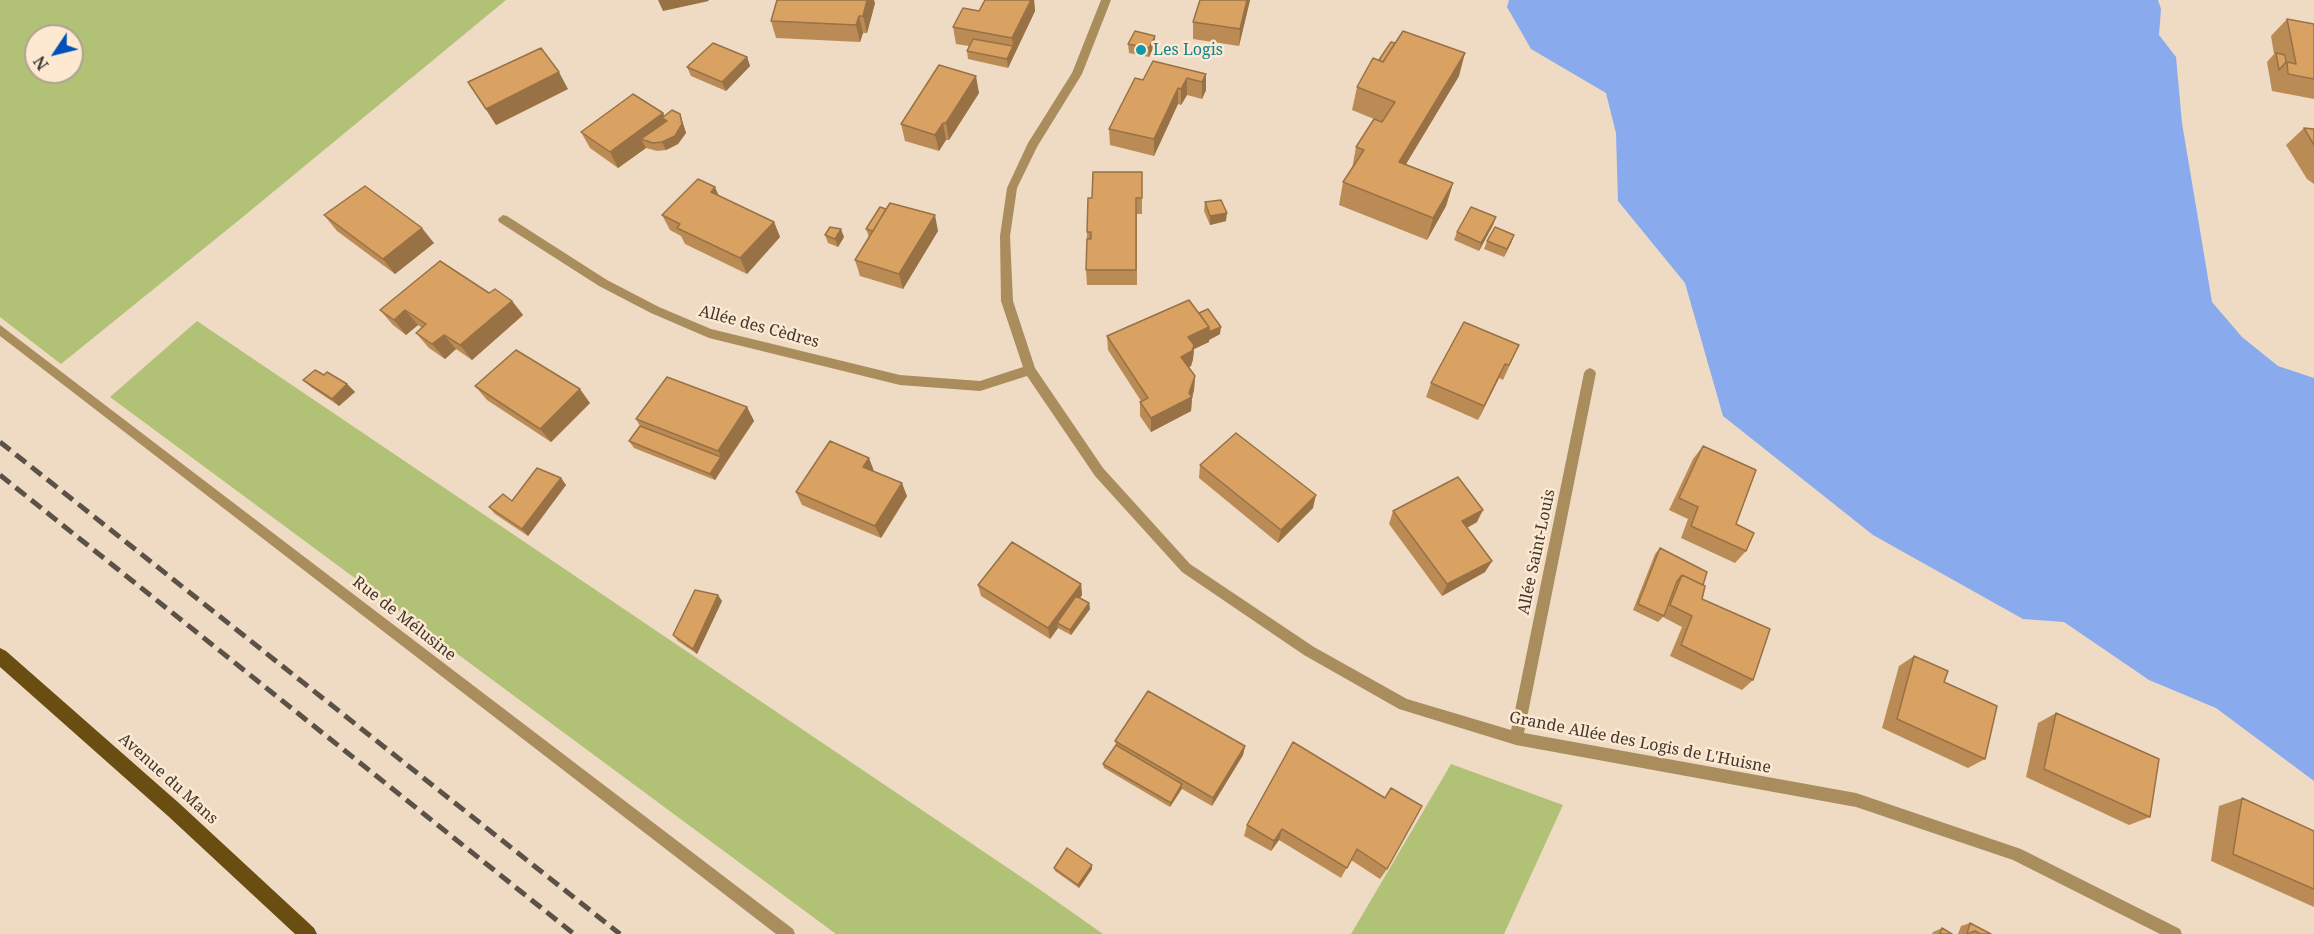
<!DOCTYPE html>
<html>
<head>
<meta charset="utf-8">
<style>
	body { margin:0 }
	#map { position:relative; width:2314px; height:934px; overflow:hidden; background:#efdac4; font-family:"Noto Serif",serif }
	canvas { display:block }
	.north { position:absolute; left:24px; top:24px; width:60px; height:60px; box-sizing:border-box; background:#fde8d1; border:2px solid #b1a190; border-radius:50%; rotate:235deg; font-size:16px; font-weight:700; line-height:24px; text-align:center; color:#40372f }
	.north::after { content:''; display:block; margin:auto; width:21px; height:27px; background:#0050b9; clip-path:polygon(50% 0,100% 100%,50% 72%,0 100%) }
</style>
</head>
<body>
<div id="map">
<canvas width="2314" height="934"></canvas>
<div class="north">N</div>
</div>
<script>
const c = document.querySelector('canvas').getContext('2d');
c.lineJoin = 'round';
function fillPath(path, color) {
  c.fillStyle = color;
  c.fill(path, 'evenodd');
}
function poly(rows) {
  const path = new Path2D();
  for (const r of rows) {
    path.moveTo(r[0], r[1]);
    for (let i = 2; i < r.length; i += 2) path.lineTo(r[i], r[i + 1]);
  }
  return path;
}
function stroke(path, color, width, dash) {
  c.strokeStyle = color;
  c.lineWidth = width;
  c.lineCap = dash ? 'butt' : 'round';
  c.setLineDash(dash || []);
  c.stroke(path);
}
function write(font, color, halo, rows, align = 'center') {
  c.font = font + ' "Noto Serif",serif';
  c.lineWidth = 5;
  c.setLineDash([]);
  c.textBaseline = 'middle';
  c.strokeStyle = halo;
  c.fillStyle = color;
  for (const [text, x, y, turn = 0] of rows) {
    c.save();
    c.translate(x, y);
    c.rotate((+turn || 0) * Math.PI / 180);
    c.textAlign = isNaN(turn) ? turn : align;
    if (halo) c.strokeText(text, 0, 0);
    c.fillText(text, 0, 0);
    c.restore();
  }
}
fillPath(poly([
	[0,0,506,0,244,216,61,364,0,317],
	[36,36,72,36,72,72,36,72],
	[197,321,1039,889,1103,934,836,934,110,397],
	[1451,764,1563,805,1504,934,1351,934]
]), '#b1c277');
fillPath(poly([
	[1509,0,2158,0,2161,9,2159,35,2176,57,2182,123,2212,302,2242,337,2278,366,2314,378,2314,781,2216,708,2149,680,2064,622,2023,619,1873,535,1723,416,1685,283,1618,201,1616,133,1606,93,1531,49,1507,7]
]), '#89aaed');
fillPath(poly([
	[1101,0,1111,0,1082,74,1037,147,1017,188,1010,236,1013,301,1035,368,1103,468,1190,564,1314,647,1407,699,1511,730,1584,373,1586,370,1590,368,1594,370,1596,373,1524,733,1856,793,2021,849,2180,929,2182,934,2160,934,2013,860,1856,807,1516,745,1399,709,1304,655,1182,572,1095,476,1027,376,980,391,900,385,709,338,651,313,599,286,499,222,498,219,503,215,507,216,607,280,659,307,711,329,900,375,980,381,1023,367,1001,301,1000,236,1007,188,1028,143,1072,73,1101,0],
	[0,325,793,929,795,934,776,934,0,336,0,325]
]), '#a98d5d');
fillPath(poly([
	[0,648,6,651,180,804,314,928,317,934,295,934,168,816,0,667,0,648]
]), '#6a4d11');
stroke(poly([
	[0,442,620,934],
	[0,475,574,934]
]), '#5c5146', 5, [13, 7]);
fillPath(poly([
	[985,0,1034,0,1035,11,1008,68,968,59,967,51,969,46,956,44,953,27,979,11],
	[1200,0,1250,0,1239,46,1193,39,1193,22],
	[875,3,867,33,863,33,860,42,776,38,771,21],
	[2287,19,2314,24,2314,99,2272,91,2267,62,2274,54,2271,36],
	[1128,44,1155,44,1149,57,1129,53],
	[747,57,750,66,726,91,691,76,687,67],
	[1379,60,1459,76,1406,164,1453,183,1446,206,1427,240,1339,205,1343,182,1352,169,1356,147,1374,119,1352,110,1357,87],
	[1206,74,1206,90,1202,99,1187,95,1181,105,1178,104,1154,156,1110,145,1109,129,1143,80],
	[468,82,568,89,496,125],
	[979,93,949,140,946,140,939,151,905,141,901,124],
	[663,113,664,116,680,114,686,133,678,144,666,150,657,151,646,148,618,168,590,148,581,132],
	[2304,128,2314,129,2314,184,2307,179,2286,145],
	[1142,188,1142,214,1137,214,1137,285,1087,285,1086,270,1087,232,1092,198],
	[719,196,774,222,780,237,747,274,685,244,681,236,670,230,662,215],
	[1205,202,1226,221,1210,225,1204,211],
	[324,215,434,243,395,274,337,231],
	[1496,217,1493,225,1479,251,1454,240,1457,232],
	[866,229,938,231,903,289,860,276,855,260,869,237],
	[825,235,844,237,838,247,828,243],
	[1514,235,1511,243,1504,257,1484,249,1487,241],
	[489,293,512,301,523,315,472,360,456,349,445,359,429,348,416,333,422,328,418,325,406,335,393,325,380,310],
	[1199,313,1220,334,1209,340,1209,342,1194,349,1193,359,1191,366,1188,367,1195,376,1194,390,1192,397,1191,411,1151,432,1140,416,1140,402,1141,401,1108,350,1107,336],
	[1519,345,1503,380,1499,378,1478,420,1426,397,1431,383],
	[324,375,347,384,355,392,339,406,311,387,303,380],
	[475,386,590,403,551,442,487,400],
	[747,407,754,421,715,480,634,448,629,441,640,426,636,419],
	[1703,446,1736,524,1746,551,1735,563,1681,538,1688,519,1669,510,1693,459],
	[1200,465,1313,508,1278,543,1199,478],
	[874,471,874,472,907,496,881,538,802,505,796,492],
	[561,478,566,485,528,536,495,514,489,507,512,501],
	[1393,511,1477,522,1467,528,1492,561,1485,572,1442,596,1389,524],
	[1660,548,1703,585,1702,599,1753,680,1742,690,1670,656,1682,627,1663,617,1658,622,1633,610,1655,554],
	[1081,584,1082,595,1080,598,1089,603,1090,609,1071,635,1058,628,1050,639,981,596,978,585],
	[722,601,697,654,678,641,673,635],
	[1914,656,1944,682,1985,759,1968,768,1882,728,1899,666],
	[2056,713,2150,817,2129,825,2026,777,2038,723],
	[1115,741,1245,746,1243,755,1212,806,1182,789,1170,807,1104,768,1103,764,1116,745],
	[1293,742,1387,869,1380,879,1351,860,1341,878,1279,840,1271,851,1244,836,1247,825],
	[2242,798,2314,831,2314,907,2211,861,2219,806],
	[1054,868,1092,869,1079,888,1055,871],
	[1970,923,1991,934,1958,934,1961,926],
	[1942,928,1952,934,1932,934,1933,932]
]), '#bb8b55');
fillPath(poly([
	[658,0,708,0,709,1,663,11],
	[867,0,874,0,875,3,867,33,863,16],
	[1031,0,1034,0,1035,11,1008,68,1007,59,1013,46,1012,38],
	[1247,0,1250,0,1239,46,1240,29],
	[859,16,863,33,860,42,856,25],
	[1155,36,1155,44,1149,57,1149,48],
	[1465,53,1459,76,1394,184,1399,162],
	[747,57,750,66,726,91,722,82],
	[559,72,568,89,496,125,486,109],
	[1206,74,1206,90,1202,99,1202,82],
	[976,76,979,93,949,140,946,123],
	[1187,78,1187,95,1181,105,1181,89],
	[1178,88,1178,104,1154,156,1154,139],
	[663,113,670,129,641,139,646,148,618,168,610,152],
	[680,114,686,133,678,144,666,150,662,142],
	[943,123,946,140,939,151,935,135],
	[1453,183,1446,206,1427,240,1433,218],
	[715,187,722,203,711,192],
	[1227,213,1226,221,1210,225,1210,216],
	[935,215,938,231,903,289,899,274],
	[1496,217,1493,225,1479,251,1481,243],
	[774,222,780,237,747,274,740,258],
	[422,228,434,243,395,274,383,259],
	[841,229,844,237,838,247,835,239],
	[1514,235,1511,243,1504,257,1507,249],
	[512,301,523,315,472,360,460,345],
	[405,310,418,325,406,335,394,320],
	[1209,327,1221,327,1220,334,1209,340,1209,342,1194,349,1193,359,1191,366,1180,371,1181,357,1188,337],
	[444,335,456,349,445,359,432,344],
	[1505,364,1499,378,1478,420,1484,406],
	[1195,376,1194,390,1192,398,1191,411,1151,432,1151,418,1189,393],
	[347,384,355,392,339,406,332,399],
	[580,389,590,403,551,442,540,429],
	[747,407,754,421,725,464,718,451],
	[721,457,725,464,715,480,710,474],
	[869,458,874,471,869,480,863,467],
	[561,478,566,485,528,536,522,529],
	[902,483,907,496,881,538,875,526],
	[1316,495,1313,508,1278,543,1281,530],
	[1483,510,1477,522,1457,533,1462,521],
	[1492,561,1485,572,1442,596,1447,584],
	[1081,584,1082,595,1061,625,1057,623,1058,628,1050,639,1048,628],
	[718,595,722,601,697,654,693,649],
	[1089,603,1090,609,1071,635,1070,630],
	[1245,746,1243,755,1212,806,1213,798],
	[1182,784,1182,788,1170,807,1171,803],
	[1282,829,1279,840,1271,851,1274,841],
	[1092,865,1092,869,1079,888,1078,885]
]), '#987145');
const building = poly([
	[777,0,867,0,863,16,859,16,856,25,771,21,777,0],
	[985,0,1031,0,1012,38,953,27,963,8,979,11,985,0],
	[1200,0,1247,0,1240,29,1193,22,1200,0],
	[2287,19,2314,24,2314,79,2288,74,2287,62,2296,64,2287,19],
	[1135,31,1155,36,1149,48,1128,44,1135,31],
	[1403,31,1465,53,1399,162,1453,183,1433,218,1343,182,1364,150,1356,147,1374,119,1382,122,1395,102,1357,87,1373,58,1383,62,1403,31],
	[973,39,1013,46,1007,59,967,51,973,39],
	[1391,42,1395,43,1383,62,1379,60,1391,42],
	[713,43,747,57,722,82,687,67,713,43],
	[541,48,559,72,486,109,468,82,541,48],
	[2276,53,2285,55,2286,62,2279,70,2276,53],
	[1153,61,1206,74,1202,82,1187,78,1181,89,1178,88,1154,139,1109,129,1135,78,1143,80,1153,61],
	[939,65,976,76,946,123,943,123,935,135,901,124,939,65],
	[633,94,663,113,610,152,581,132,633,94],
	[672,110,680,114,682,124,675,136,662,142,653,143,641,139,667,121,662,118,672,110],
	[2304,128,2314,129,2314,145,2304,128],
	[1093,172,1142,172,1142,198,1136,198,1136,270,1086,270,1087,239,1091,239,1091,232,1087,232,1088,198,1092,198,1093,172],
	[698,179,715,187,711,192,774,222,740,258,677,228,680,224,662,215,698,179],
	[365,186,422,228,383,259,324,215,365,186],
	[1221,200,1227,213,1210,216,1205,202,1221,200],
	[890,203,935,215,899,274,855,260,890,203],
	[880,207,886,209,873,231,866,229,880,207],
	[1471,207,1496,217,1481,243,1457,232,1471,207],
	[830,227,841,229,835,239,825,235,830,227],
	[1495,227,1514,235,1507,249,1487,241,1495,227],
	[440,261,489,293,495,289,512,301,460,345,444,335,432,344,416,333,426,324,405,310,394,320,380,310,440,261],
	[1189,300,1209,327,1188,337,1194,345,1192,351,1181,357,1195,376,1189,393,1192,397,1151,418,1140,402,1148,398,1107,336,1189,300],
	[1208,309,1221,327,1209,332,1209,327,1199,313,1208,309],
	[1464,322,1519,345,1509,365,1505,364,1484,406,1431,383,1464,322],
	[516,350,580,389,540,429,475,386,516,350],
	[315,370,324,375,327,372,347,384,332,399,303,380,315,370],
	[667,377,747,407,718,451,636,419,667,377],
	[640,426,721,457,710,474,629,441,640,426],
	[1236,433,1316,495,1281,530,1200,465,1236,433],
	[830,441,869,458,863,467,902,483,875,526,796,492,830,441],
	[1703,446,1756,470,1736,524,1754,533,1746,551,1691,526,1698,507,1679,498,1703,446],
	[537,468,561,478,522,529,489,507,503,494,512,501,537,468],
	[1458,477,1483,510,1462,521,1492,561,1447,584,1393,511,1458,477],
	[1012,542,1081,584,1048,628,978,585,1012,542],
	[1660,548,1707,572,1703,585,1682,575,1677,581,1664,616,1638,604,1660,548],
	[1682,575,1705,586,1702,599,1770,629,1753,680,1681,645,1692,616,1670,605,1682,575],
	[695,590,718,595,693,649,673,635,695,590],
	[1076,596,1089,603,1070,630,1057,623,1076,596],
	[1914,656,1948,671,1944,682,1997,706,1985,759,1897,719,1914,656],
	[1148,691,1245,746,1213,798,1115,741,1148,691],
	[2056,713,2159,759,2150,817,2044,769,2056,713],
	[1293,742,1385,798,1391,788,1422,806,1387,869,1357,849,1347,868,1282,829,1274,841,1247,825,1293,742],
	[1116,745,1182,784,1171,803,1103,764,1116,745],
	[2242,798,2314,831,2314,889,2233,854,2242,798],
	[1067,848,1092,865,1078,885,1054,868,1067,848],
	[1970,923,1991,934,1980,934,1975,931,1967,934,1970,923],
	[1942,928,1952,934,1940,934,1942,928]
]);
fillPath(building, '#d9a263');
stroke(building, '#987145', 1.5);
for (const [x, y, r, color] of [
	[1141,50,6,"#0f9aa8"]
]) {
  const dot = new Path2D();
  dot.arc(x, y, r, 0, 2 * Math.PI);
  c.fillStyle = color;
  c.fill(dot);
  stroke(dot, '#fde8d1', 2);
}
write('16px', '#0d838f', '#fde8d1', [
	["Les Logis",1153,50]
], 'left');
write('16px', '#40372f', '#fde8d1', [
	["Allée des Cèdres",759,327,15],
	["Allée Saint-Louis",1537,552,-78],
	["Rue de Mélusine",404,619,38],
	["Grande Allée des Logis de L'Huisne",1640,743,11],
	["Avenue du Mans",168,779,42]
]);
</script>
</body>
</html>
